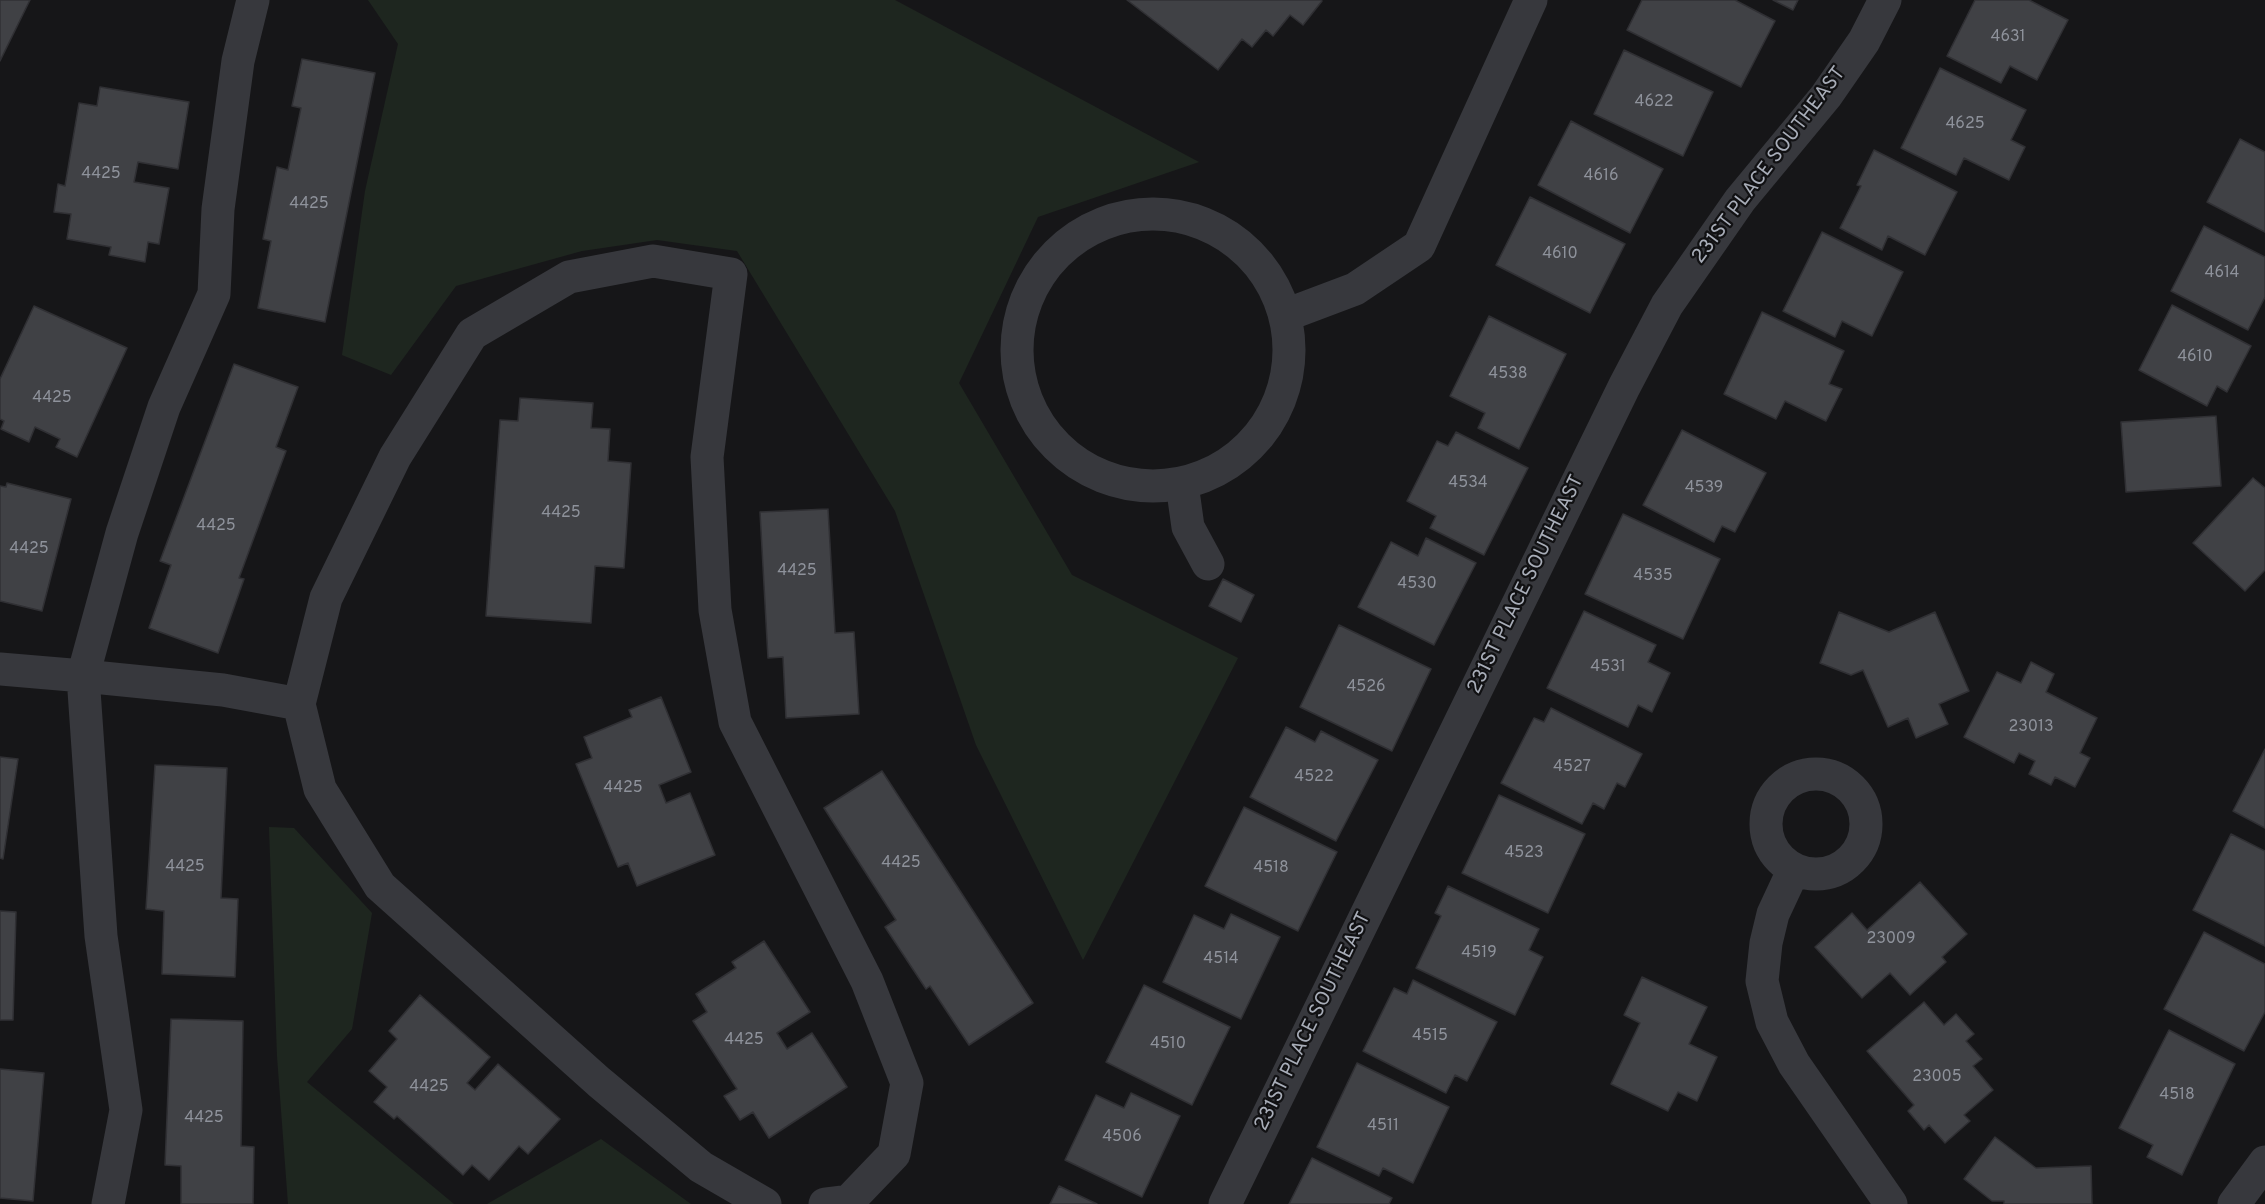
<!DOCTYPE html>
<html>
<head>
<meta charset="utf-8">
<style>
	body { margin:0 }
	canvas { display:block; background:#161618 }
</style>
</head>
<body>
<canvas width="2265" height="1204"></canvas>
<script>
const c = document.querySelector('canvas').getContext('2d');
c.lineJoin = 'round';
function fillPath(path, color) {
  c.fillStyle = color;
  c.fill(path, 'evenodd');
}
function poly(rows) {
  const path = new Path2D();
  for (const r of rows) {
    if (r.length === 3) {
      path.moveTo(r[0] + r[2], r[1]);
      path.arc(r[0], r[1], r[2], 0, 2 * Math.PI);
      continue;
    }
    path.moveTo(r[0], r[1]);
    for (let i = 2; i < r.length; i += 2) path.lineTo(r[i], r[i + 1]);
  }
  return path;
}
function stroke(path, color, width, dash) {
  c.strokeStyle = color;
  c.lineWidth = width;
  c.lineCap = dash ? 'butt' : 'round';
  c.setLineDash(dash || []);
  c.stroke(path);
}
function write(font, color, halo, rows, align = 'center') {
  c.font = font + ' Overpass,sans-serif';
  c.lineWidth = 4.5;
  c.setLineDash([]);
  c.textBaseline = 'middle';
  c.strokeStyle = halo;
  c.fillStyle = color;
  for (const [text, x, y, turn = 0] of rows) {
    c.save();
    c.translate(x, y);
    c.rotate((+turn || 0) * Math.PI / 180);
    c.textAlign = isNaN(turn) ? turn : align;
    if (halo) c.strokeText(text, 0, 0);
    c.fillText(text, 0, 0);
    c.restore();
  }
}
fillPath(poly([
	[368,0,895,0,1199,162,1038,217,959,383,1072,575,1238,658,1083,960,976,745,895,511,737,251,657,240,582,251,456,286,391,375,342,355,365,191,398,44],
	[269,827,294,828,372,913,352,1029,307,1082,454,1204,288,1204,277,1056],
	[601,1139,691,1204,487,1204]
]), '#1e261f');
const building = poly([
	[0,0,30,0,0,61,0,0],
	[1127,0,1321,0,1322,1,1303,25,1290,15,1273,36,1266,30,1252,47,1242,39,1218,70,1127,0],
	[1642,0,1735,0,1775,21,1741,87,1627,30,1642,0],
	[1773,0,1798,0,1793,10,1773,0],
	[1975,0,2029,0,2068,20,2037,80,2010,66,2001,83,1947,56,1975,0],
	[1624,50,1713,92,1683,156,1594,114,1624,50],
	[302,59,375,73,325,322,258,308,271,241,263,239,277,167,288,170,301,108,292,106,302,59],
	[1940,68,2026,110,2011,140,2025,147,2009,180,1964,158,1956,175,1901,148,1940,68],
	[100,87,189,102,178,169,138,162,134,182,169,188,159,244,148,242,145,262,109,255,111,247,67,239,71,214,54,212,58,184,65,186,79,103,97,106,100,87],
	[1571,121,1663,169,1630,233,1538,185,1571,121],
	[2240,139,2265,152,2265,232,2207,202,2240,139],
	[1874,150,1957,192,1925,255,1888,236,1882,250,1840,228,1861,186,1857,185,1874,150],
	[1530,197,1625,244,1590,313,1496,265,1530,197],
	[2204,226,2265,257,2265,297,2248,330,2171,291,2204,226],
	[1822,232,1903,272,1872,336,1842,321,1835,337,1783,311,1822,232],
	[2172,305,2251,346,2227,392,2217,386,2207,406,2139,370,2172,305],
	[34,306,127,348,77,457,56,447,60,439,35,427,29,442,1,429,4,421,0,419,0,379,34,306],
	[1762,312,1844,351,1829,384,1842,389,1826,421,1785,401,1776,419,1724,394,1762,312],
	[1489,316,1566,354,1519,449,1478,428,1485,413,1450,396,1489,316],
	[234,364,298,387,276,447,286,451,239,578,244,579,218,653,149,628,171,565,160,561,234,364],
	[520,398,593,403,591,428,610,429,608,461,631,463,624,568,595,566,591,623,486,616,500,420,518,421,520,398],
	[2216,416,2221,486,2126,492,2121,422,2216,416],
	[1682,430,1766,473,1735,532,1722,526,1714,542,1643,505,1682,430],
	[1456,432,1528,468,1484,555,1430,528,1436,516,1407,501,1437,441,1448,446,1456,432],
	[2253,478,2265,488,2265,570,2245,591,2193,543,2253,478],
	[7,483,71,499,42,611,0,601,0,486,6,487,7,483],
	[828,509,835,633,854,632,859,714,786,718,783,657,768,658,760,512,828,509],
	[1623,514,1720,559,1683,639,1585,594,1623,514],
	[1426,538,1476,563,1434,645,1358,607,1391,542,1418,556,1426,538],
	[1223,579,1254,595,1241,622,1209,606,1223,579],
	[1584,611,1656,645,1648,662,1670,673,1652,712,1638,705,1628,727,1547,688,1584,611],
	[1839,612,1889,632,1935,612,1969,691,1939,704,1948,724,1916,738,1908,718,1888,727,1863,670,1851,675,1820,663,1839,612],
	[1339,625,1431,669,1392,751,1300,707,1339,625],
	[2031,662,2054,674,2046,692,2097,718,2080,753,2090,758,2075,787,2055,777,2051,785,2029,774,2035,761,2019,753,2014,763,1964,737,1997,672,2021,683,2031,662],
	[661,697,691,772,659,785,666,803,690,793,715,855,637,886,628,863,618,867,576,764,592,758,584,737,632,717,629,710,661,697],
	[1551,708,1642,754,1625,787,1617,783,1604,809,1593,803,1582,824,1501,783,1534,718,1544,722,1551,708],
	[1286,727,1315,742,1321,731,1378,760,1336,841,1250,797,1286,727],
	[2265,749,2265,828,2233,811,2265,749],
	[0,757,18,759,3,859,0,858,0,757],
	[155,765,227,768,221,898,238,899,235,977,162,974,164,911,146,909,155,765],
	[882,771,1033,1003,969,1045,930,986,926,989,885,927,896,920,824,808,882,771],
	[1499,795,1585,834,1548,913,1462,873,1499,795],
	[1244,807,1337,852,1298,931,1205,886,1244,807],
	[2231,834,2265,851,2265,946,2193,910,2231,834],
	[1920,882,1967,934,1942,957,1946,962,1910,995,1890,973,1862,998,1815,947,1852,913,1867,930,1920,882],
	[1448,886,1539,929,1529,950,1543,957,1515,1015,1416,968,1441,916,1435,913,1448,886],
	[0,911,16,912,13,1020,0,1020,0,911],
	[1231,914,1280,937,1241,1019,1163,982,1194,915,1224,929,1231,914],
	[2204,932,2265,964,2265,1012,2244,1051,2164,1009,2204,932],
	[764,941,810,1012,777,1033,787,1049,812,1033,847,1087,769,1138,753,1112,740,1120,724,1096,737,1089,693,1021,707,1012,696,994,736,968,732,962,764,941],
	[1642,977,1707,1007,1689,1044,1717,1057,1697,1101,1678,1092,1668,1111,1611,1084,1640,1023,1624,1015,1642,977],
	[1413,980,1497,1022,1467,1081,1455,1075,1446,1093,1363,1051,1394,988,1407,994,1413,980],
	[1144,985,1230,1027,1192,1105,1106,1062,1144,985],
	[420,995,490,1057,467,1083,475,1090,498,1064,560,1119,528,1154,519,1146,489,1180,472,1165,463,1175,397,1116,394,1119,374,1102,387,1087,369,1071,397,1039,389,1031,420,995],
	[1924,1002,1944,1025,1956,1014,1974,1034,1966,1041,1982,1059,1973,1066,1993,1090,1964,1115,1970,1121,1945,1143,1929,1125,1924,1130,1908,1111,1914,1105,1867,1051,1924,1002],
	[171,1019,243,1021,241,1146,254,1147,253,1204,181,1204,181,1166,165,1165,171,1019],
	[2169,1030,2235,1064,2182,1175,2147,1157,2153,1145,2119,1128,2169,1030],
	[1357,1063,1449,1107,1413,1183,1383,1168,1379,1176,1317,1147,1357,1063],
	[0,1069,44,1073,33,1201,0,1198,0,1069],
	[1131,1093,1180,1116,1142,1197,1065,1160,1096,1095,1124,1108,1131,1093],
	[1995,1137,2036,1168,2091,1166,2092,1204,2004,1204,2004,1201,1992,1201,1964,1179,1995,1137],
	[1312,1158,1392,1198,1389,1204,1289,1204,1312,1158],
	[1059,1186,1097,1204,1050,1204,1059,1186]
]);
fillPath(building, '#404145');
stroke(building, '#303034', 1.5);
stroke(poly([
	[253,0,238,61,218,209,214,294,164,407,122,533,83,676,223,690,299,704],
	[1153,350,136],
	[1286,315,1355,289,1419,246,1531,0],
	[1182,484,1188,527,1208,564],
	[0,669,83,676,101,936,126,1110,108,1204],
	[1816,824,50],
	[1794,869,1773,914,1766,943,1762,981,1772,1022,1794,1064,1891,1204],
	[765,1204,701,1167,599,1082,380,886,320,789,299,704,326,598,395,457,472,334,569,277,653,261,731,274,707,457,715,610,735,722,867,981,907,1083,894,1154,849,1201,825,1204],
	[1225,1204,1624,387,1667,305,1740,200,1826,96,1864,41,1885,0],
	[2234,1204,2265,1162]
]), '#37383d', 33);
write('16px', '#8e929b', null, [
	["4631",2008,38],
	["4622",1654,103],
	["4625",1965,125],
	["4425",101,175],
	["4616",1601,177],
	["4425",309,205],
	["4610",1560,255],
	["4614",2222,274],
	["4610",2195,358],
	["4538",1508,375],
	["4425",52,399],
	["4534",1468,484],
	["4539",1704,489],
	["4425",561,514],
	["4425",216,527],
	["4425",29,550],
	["4425",797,572],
	["4535",1653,577],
	["4530",1417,585],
	["4531",1608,668],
	["4526",1366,688],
	["23013",2031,728],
	["4527",1572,768],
	["4522",1314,778],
	["4425",623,789],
	["4523",1524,854],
	["4425",901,864],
	["4425",185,868],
	["4518",1271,869],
	["23009",1891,940],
	["4519",1479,954],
	["4514",1221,960],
	["4515",1430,1037],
	["4425",744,1041],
	["4510",1168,1045],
	["23005",1937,1078],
	["4425",429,1088],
	["4518",2177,1096],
	["4425",204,1119],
	["4511",1383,1127],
	["4506",1122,1138]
]);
write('20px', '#a8adb8', '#111113', [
	["231ST PLACE SOUTHEAST",1770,166,-53],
	["231ST PLACE SOUTHEAST",1527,585,-64],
	["231ST PLACE SOUTHEAST",1314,1022,-64]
]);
</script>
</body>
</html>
